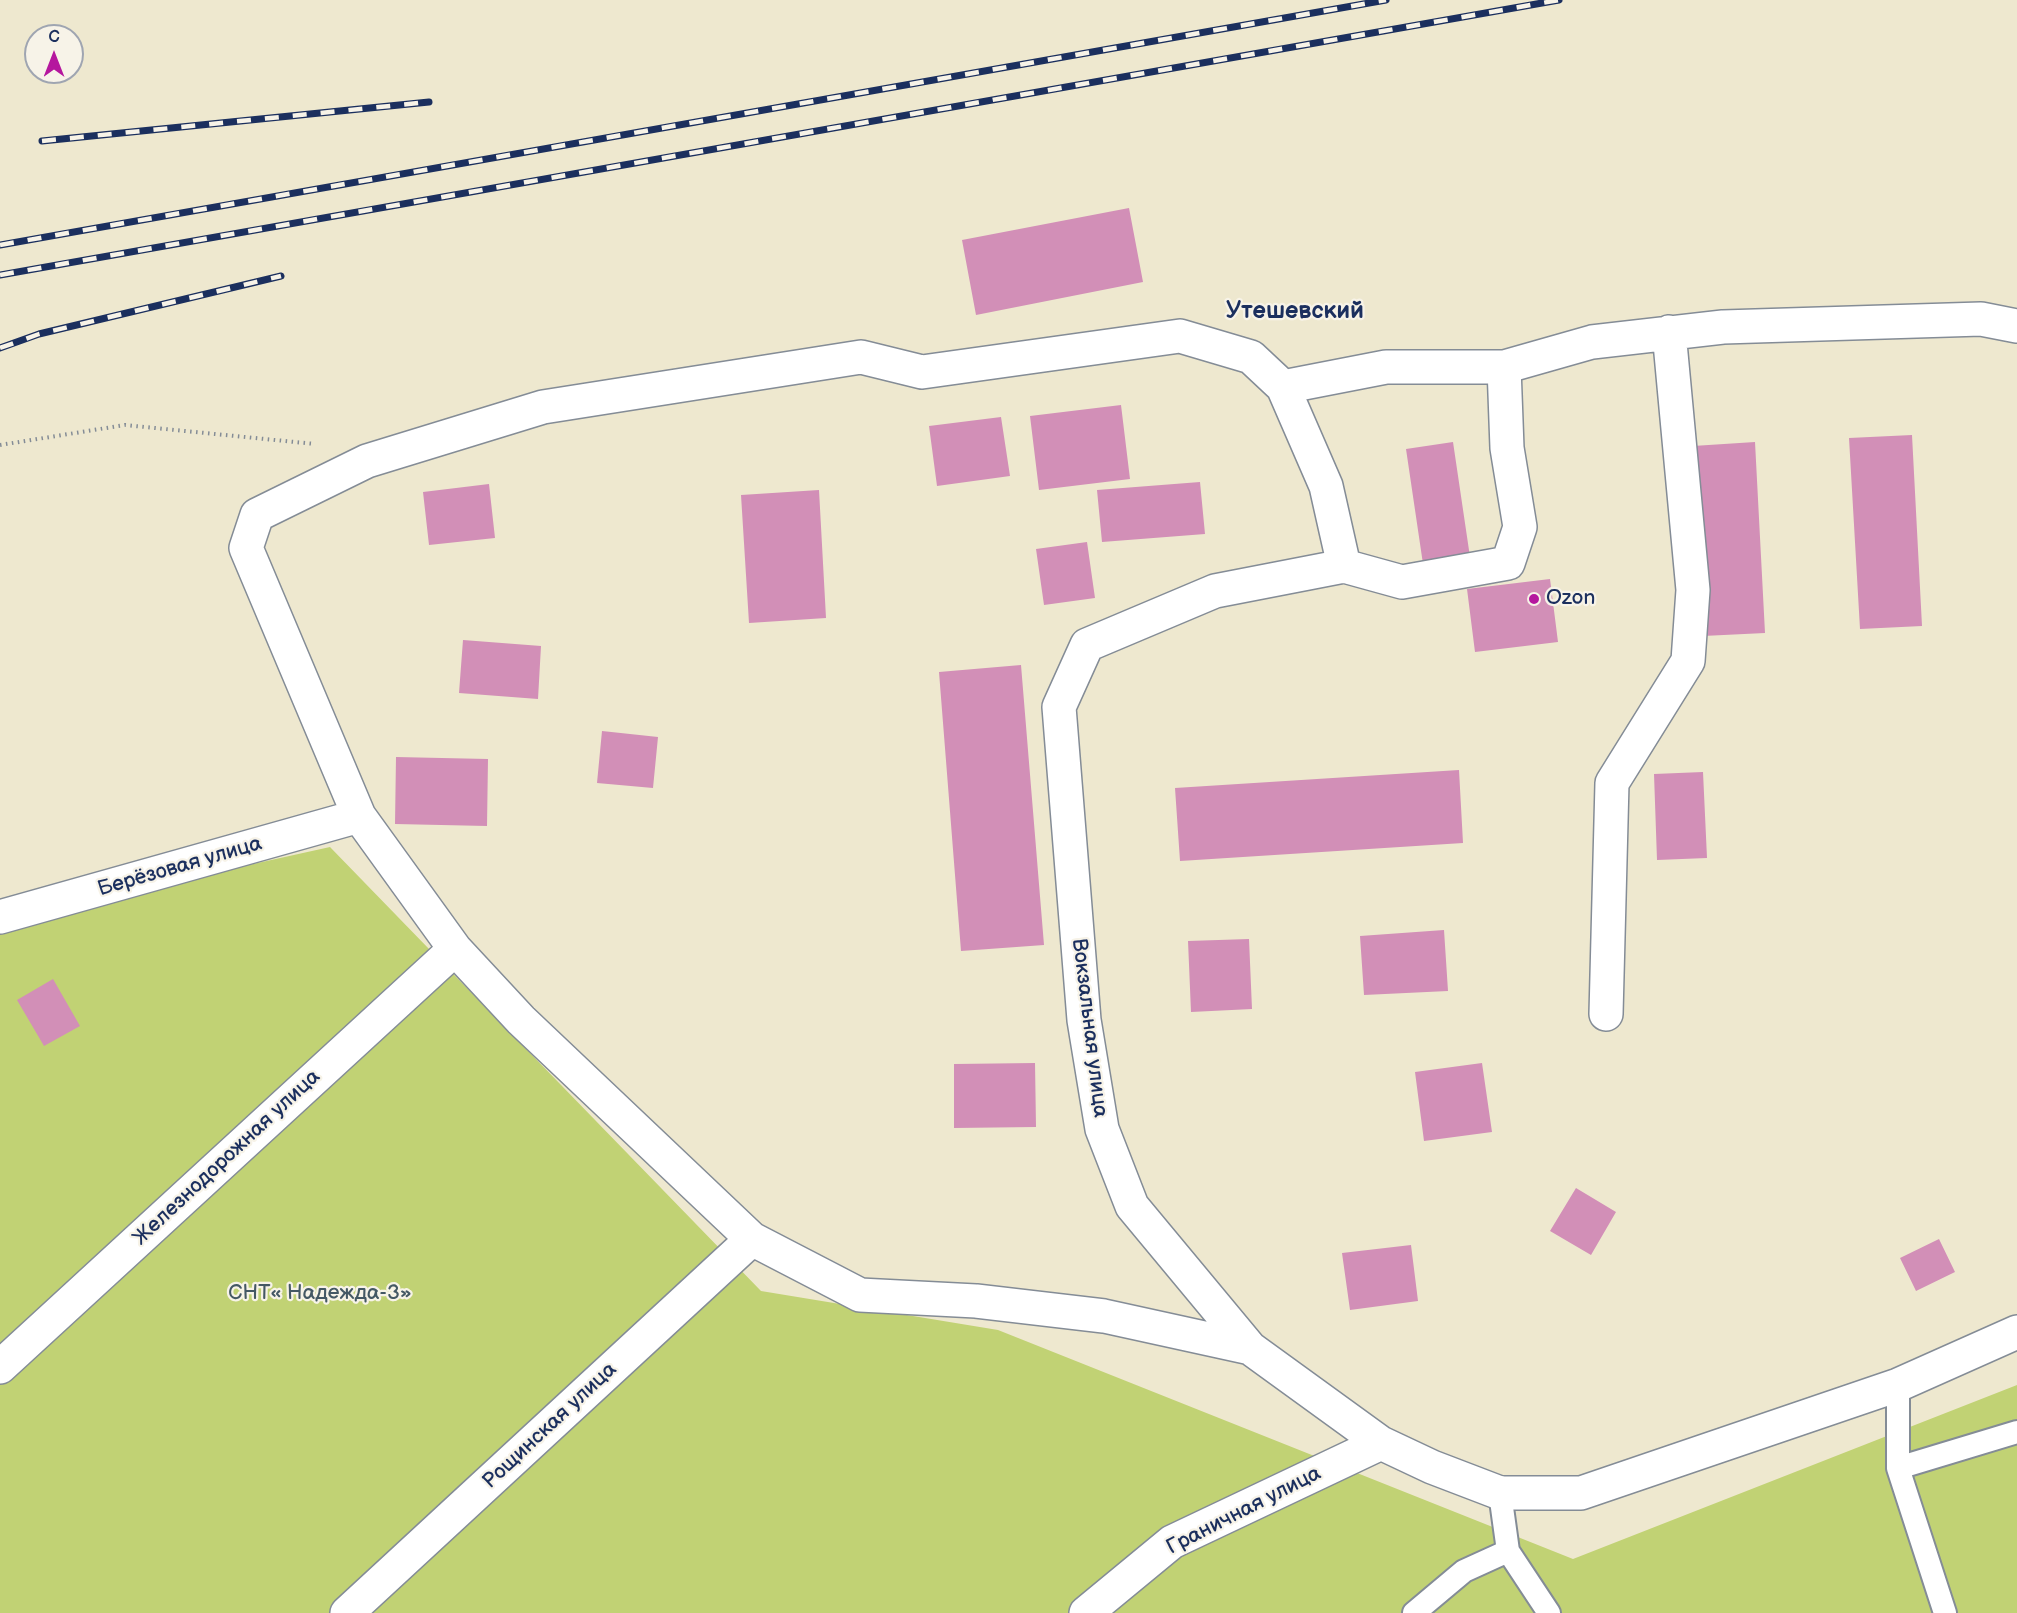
<!DOCTYPE html>
<html>
<head>
<meta charset="utf-8">
<style>
	body { margin:0 }
	#map { position:relative; width:2017px; height:1613px; overflow:hidden; background:#eee8cf; font-family:"Balsamiq Sans",sans-serif }
	canvas { display:block }
	.north { position:absolute; left:24px; top:24px; width:60px; height:60px; box-sizing:border-box; background:#f7f3e8; border:2px solid #9fa5b1; border-radius:50%; rotate:0deg; font-size:16px; font-weight:700; line-height:24px; text-align:center; color:#1b2f5e }
	.north::after { content:''; display:block; margin:auto; width:21px; height:27px; background:#b5179e; clip-path:polygon(50% 0,100% 100%,50% 72%,0 100%) }
</style>
</head>
<body>
<div id="map">
<canvas width="2017" height="1613"></canvas>
<div class="north">С</div>
</div>
<script>
const c = document.querySelector('canvas').getContext('2d');
c.lineJoin = 'round';
function fillPath(path, color) {
  c.fillStyle = color;
  c.fill(path, 'evenodd');
}
function poly(rows) {
  const path = new Path2D();
  for (const r of rows) {
    path.moveTo(r[0], r[1]);
    for (let i = 2; i < r.length; i += 2) path.lineTo(r[i], r[i + 1]);
  }
  return path;
}
function stroke(path, color, width, dash) {
  c.strokeStyle = color;
  c.lineWidth = width;
  c.lineCap = dash ? 'butt' : 'round';
  c.setLineDash(dash || []);
  c.stroke(path);
}
function write(font, color, halo, rows, align = 'center') {
  c.font = font + ' "Balsamiq Sans",sans-serif';
  c.lineWidth = 4.5;
  c.setLineDash([]);
  c.textBaseline = 'middle';
  c.strokeStyle = halo;
  c.fillStyle = color;
  for (const [text, x, y, turn = 0] of rows) {
    c.save();
    c.translate(x, y);
    c.rotate((+turn || 0) * Math.PI / 180);
    c.textAlign = isNaN(turn) ? turn : align;
    if (halo) c.strokeText(text, 0, 0);
    c.fillText(text, 0, 0);
    c.restore();
  }
}
fillPath(poly([
	[330,847,761,1291,998,1330,1573,1559,2017,1385,2017,1613,0,1613,0,920]
]), '#c1d274');
fillPath(poly([
	[1129,208,1143,282,976,315,962,240],
	[1121,405,1130,479,1039,490,1030,416],
	[1001,417,1010,476,937,486,929,426],
	[1912,435,1922,626,1860,629,1849,438],
	[1453,442,1470,557,1423,564,1406,449],
	[1755,442,1765,633,1703,636,1693,446],
	[1200,482,1205,534,1102,542,1097,490],
	[489,484,495,538,429,545,423,492],
	[819,490,826,618,749,623,741,495],
	[1087,542,1095,598,1044,605,1036,549],
	[1550,579,1558,642,1475,652,1467,589],
	[463,640,541,646,538,699,459,693],
	[1021,665,1044,945,961,951,939,672],
	[602,731,658,737,653,788,597,783],
	[396,757,488,759,487,826,395,824],
	[1459,770,1463,843,1180,861,1175,788],
	[1703,772,1707,858,1657,860,1654,774],
	[1444,930,1448,991,1364,995,1360,936],
	[1249,939,1252,1009,1191,1012,1188,941],
	[53,979,80,1026,44,1046,17,1000],
	[1035,1063,1036,1127,954,1128,954,1064],
	[1482,1063,1492,1132,1424,1141,1415,1072],
	[1576,1188,1616,1212,1591,1255,1550,1231],
	[1939,1239,1955,1272,1916,1291,1900,1258],
	[1411,1245,1418,1301,1350,1310,1342,1253]
]), '#d28fb7');
const service = poly([
	[1898,1385,1898,1468,1945,1613],
	[1898,1468,2017,1432],
	[1500,1493,1508,1551,1549,1613],
	[1414,1613,1464,1571,1508,1551]
]);
const minor = poly([
	[1283,387,1386,367,1504,367],
	[0,917,359,816],
	[1606,1014,1612,783,1688,661,1693,590,1669,332],
	[1250,1348,1104,1316,976,1301,860,1295,752,1239,521,1020,455,949,359,816,246,548,257,515,367,461,543,407,861,357,922,372,1180,336,1251,357,1283,387,1326,486,1344,566],
	[0,1367,455,949],
	[1500,1493,1432,1467,1381,1443,1250,1348,1132,1206,1102,1129,1084,1020,1059,707,1087,645,1215,591,1344,566,1402,582,1508,563,1520,527,1507,448,1504,367,1592,342,1723,327,1981,319,2017,326],
	[347,1613,752,1239],
	[1086,1613,1172,1542,1381,1443]
]);
const tertiary = poly([
	[1500,1493,1581,1493,1898,1385,2017,1332]
]);
stroke(service, '#848c96', 26);
stroke(minor, '#848c96', 36);
stroke(tertiary, '#848c96', 36);
stroke(poly([
	[0,445,125,425,315,444]
]), '#848c96', 4, [1.5, 4.5]);
stroke(service, '#fff', 22);
stroke(minor, '#fff', 33);
stroke(tertiary, '#fff', 33);
const rail = poly([
	[42,141,429,102],
	[0,245,1386,0],
	[0,275,1559,0],
	[0,348,39,334,281,276]
]);
stroke(rail, '#1b2f5e', 7);
stroke(rail, '#f7f3e8', 4.5, [14]);
for (const [x, y, r, color] of [
	[1534,599,6,"#b5179e"]
]) {
  const dot = new Path2D();
  dot.arc(x, y, r, 0, 2 * Math.PI);
  c.fillStyle = color;
  c.fill(dot);
  stroke(dot, '#f7f3e8', 2);
}
write('21px', '#1b2f5e', '#f7f3e8', [
	["Ozon",1546,599]
], 'left');
write('21px', '#1b2f5e', '#f7f3e8', [
	["Берёзовая улица",180,867,-16],
	["Вокзальная улица",1089,1028,83],
	["Железнодорожная улица",227,1158,-43],
	["Рощинская улица",550,1426,-43],
	["Граничная улица",1244,1511,-27]
]);
write('21px', '#445864', '#f7f3e8', [
	["СНТ« Надежда-3»",320,1294]
]);
write('bold 24px', '#1b2f5e', '#f7f3e8', [
	["Утешевский",1295,312]
]);
</script>
</body>
</html>
